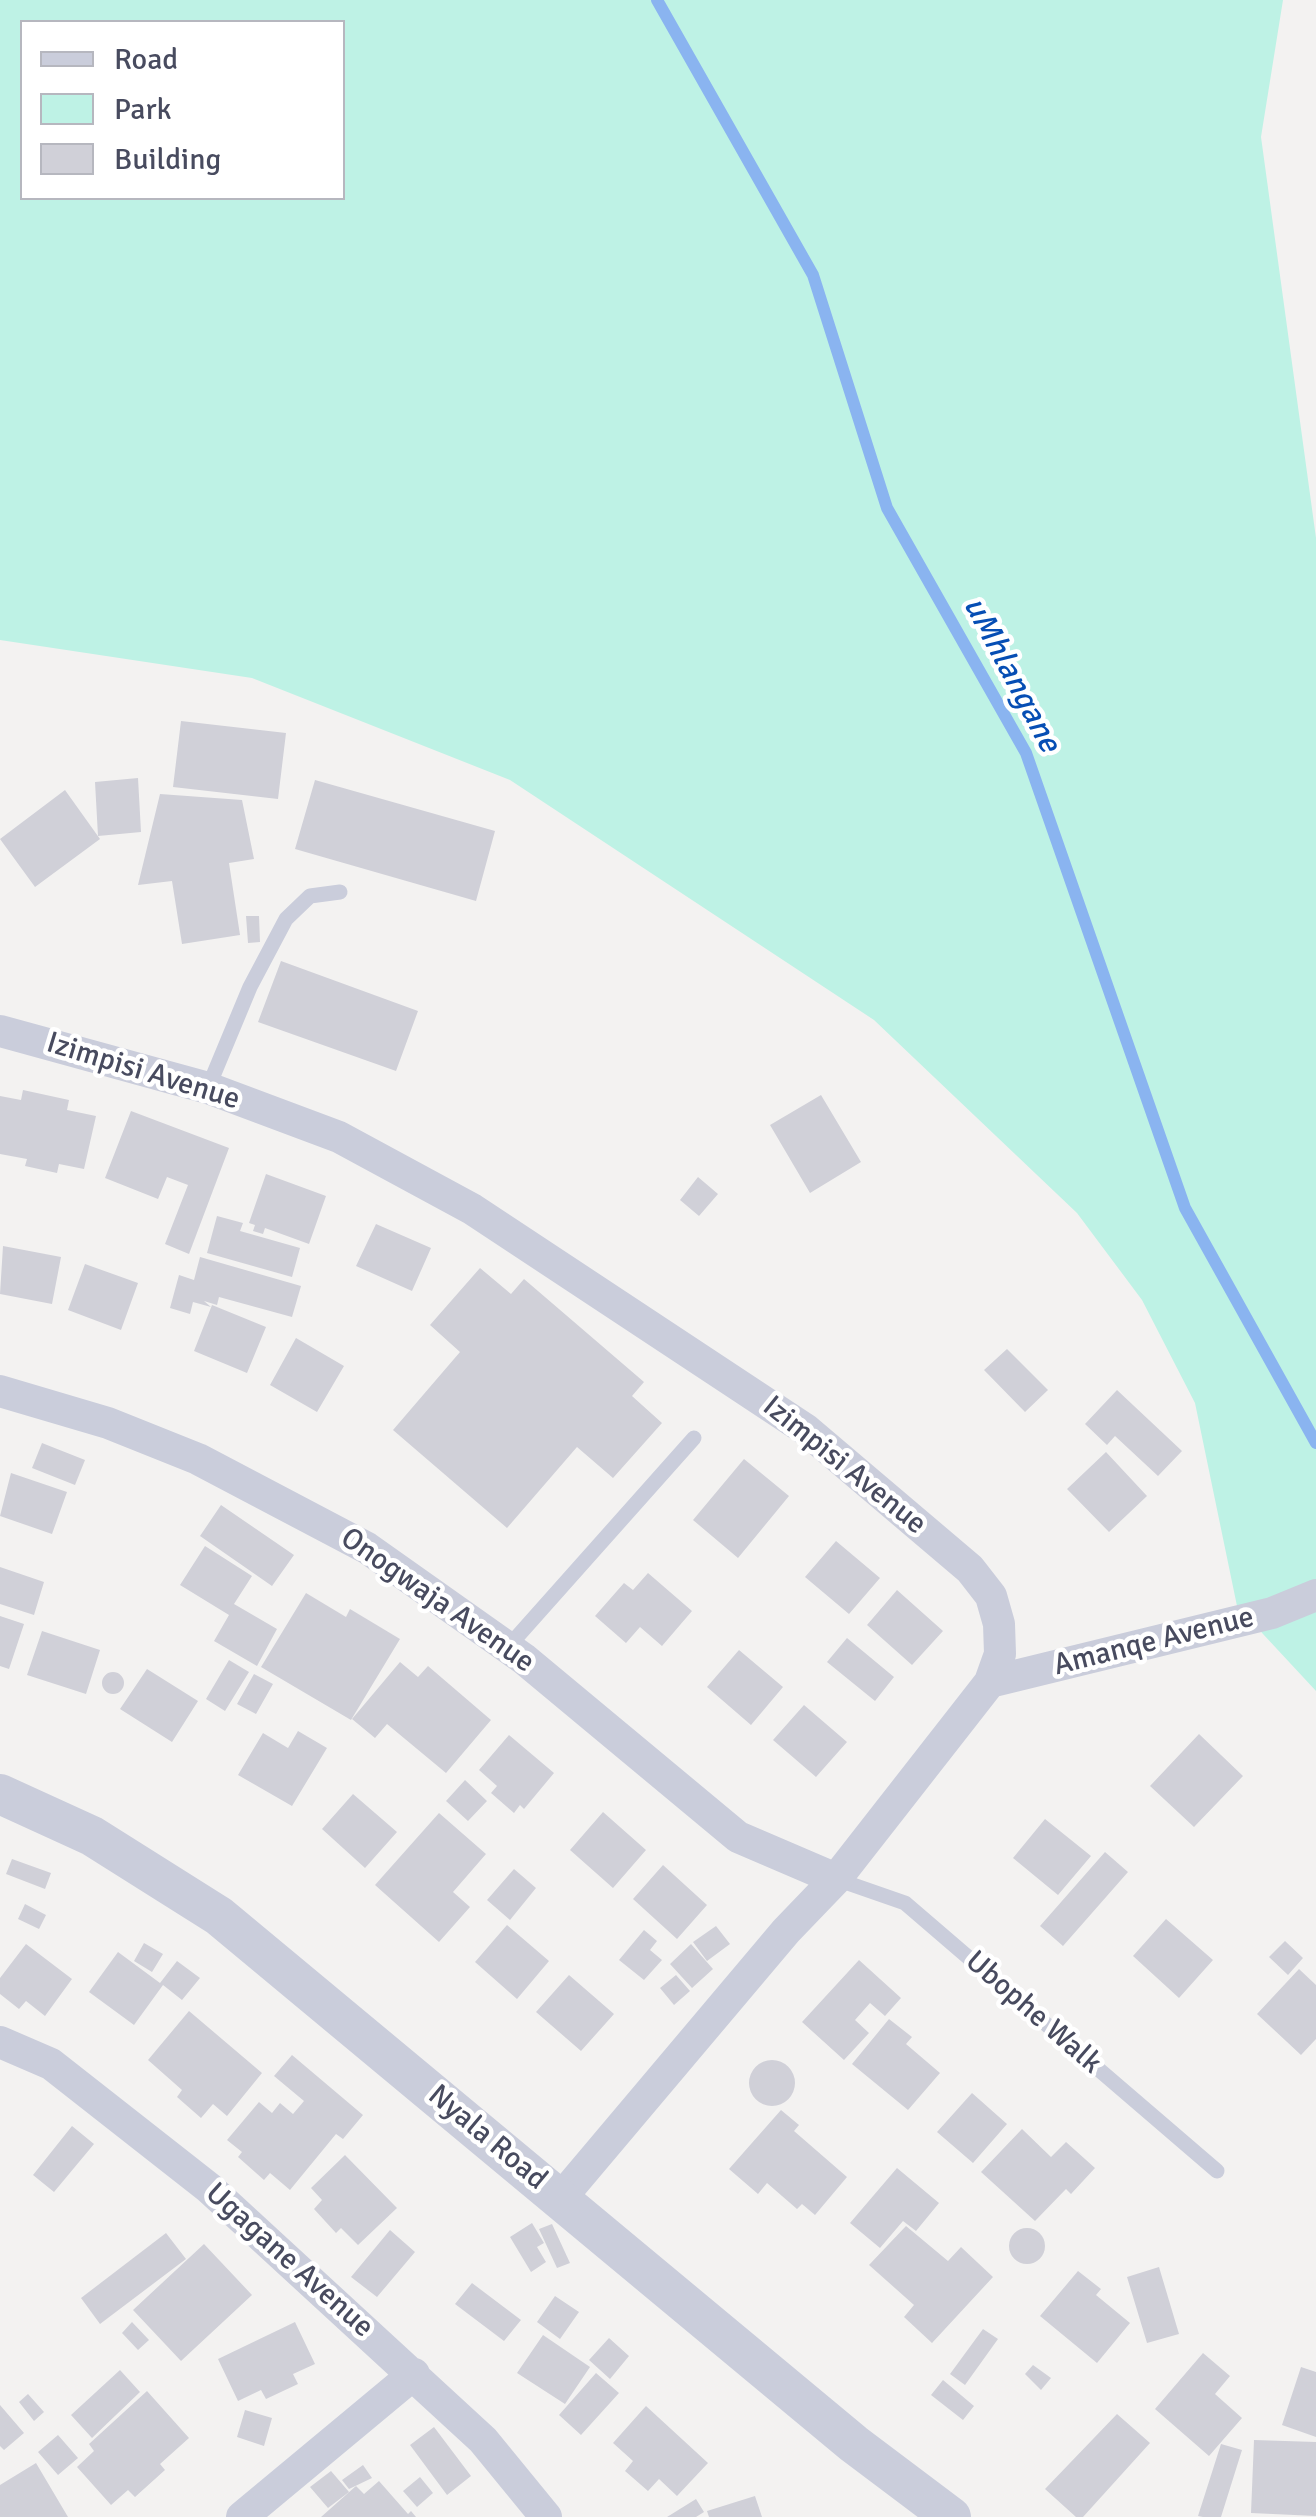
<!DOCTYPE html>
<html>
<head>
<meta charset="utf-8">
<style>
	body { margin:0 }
	#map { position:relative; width:1316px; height:2517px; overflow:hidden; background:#f3f2f1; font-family:Signika,sans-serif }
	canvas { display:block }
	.legend { position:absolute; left:20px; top:20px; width:325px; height:180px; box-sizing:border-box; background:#fff; border:2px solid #b6b7bf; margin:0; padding:12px 18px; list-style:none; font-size:30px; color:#484b5f }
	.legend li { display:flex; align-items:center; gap:20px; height:50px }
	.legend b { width:50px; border:2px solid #b6b7bf }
</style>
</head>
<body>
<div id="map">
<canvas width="1316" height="2517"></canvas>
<ul class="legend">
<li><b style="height:12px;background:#cacddb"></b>Road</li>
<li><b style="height:28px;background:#bef2e5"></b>Park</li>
<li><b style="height:28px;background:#d0d0d8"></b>Building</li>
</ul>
</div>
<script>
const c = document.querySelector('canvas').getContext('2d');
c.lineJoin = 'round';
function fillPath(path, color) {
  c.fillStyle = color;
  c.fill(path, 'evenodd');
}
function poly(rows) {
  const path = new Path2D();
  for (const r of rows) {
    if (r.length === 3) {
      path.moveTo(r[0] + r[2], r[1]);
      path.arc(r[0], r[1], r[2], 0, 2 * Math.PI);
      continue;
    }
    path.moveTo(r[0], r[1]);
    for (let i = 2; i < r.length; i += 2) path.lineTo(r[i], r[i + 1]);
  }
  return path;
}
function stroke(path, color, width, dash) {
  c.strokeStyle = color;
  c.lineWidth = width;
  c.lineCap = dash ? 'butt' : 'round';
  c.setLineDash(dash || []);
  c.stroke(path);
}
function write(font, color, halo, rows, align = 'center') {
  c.font = font + ' Signika,sans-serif';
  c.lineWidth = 9;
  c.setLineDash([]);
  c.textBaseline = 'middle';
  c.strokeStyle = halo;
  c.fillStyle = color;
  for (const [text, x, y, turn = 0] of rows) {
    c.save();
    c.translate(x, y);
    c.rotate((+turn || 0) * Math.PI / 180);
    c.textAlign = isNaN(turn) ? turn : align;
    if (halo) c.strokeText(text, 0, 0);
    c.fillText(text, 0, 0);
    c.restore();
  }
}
fillPath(poly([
	[0,0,1283,0,1261,137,1316,538,1316,1691,1237,1606,1195,1403,1142,1300,1077,1213,874,1020,510,780,252,678,0,640],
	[22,22,342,22,342,198,22,198]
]), '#bef2e5');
stroke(poly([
	[657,0,813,275,887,508,1026,753,1185,1208,1316,1443]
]), '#8ab4f0', 12);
fillPath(poly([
	[181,721,286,733,278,799,173,787],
	[138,778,141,832,98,836,95,782],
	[315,780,495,831,476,901,295,849],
	[65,790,100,839,35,887,0,839],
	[160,794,242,800,254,859,229,863,240,935,182,944,172,881,138,885],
	[246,916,259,916,260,942,248,943],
	[281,961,418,1011,396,1071,258,1022],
	[23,1090,69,1100,67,1110,96,1116,84,1169,59,1164,57,1173,25,1166,27,1159,0,1154,0,1096,21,1100],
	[821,1095,861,1162,810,1193,770,1125],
	[131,1111,229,1148,189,1254,165,1244,188,1185,167,1177,158,1199,105,1178],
	[266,1174,326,1196,309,1244,265,1228,263,1234,253,1231,255,1225,249,1223],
	[698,1177,718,1194,699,1216,680,1200],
	[217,1216,243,1223,240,1231,300,1248,292,1277,207,1253],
	[376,1224,431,1248,412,1291,356,1266],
	[3,1246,61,1257,52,1304,0,1294],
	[200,1257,301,1286,292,1317,219,1297,217,1305,204,1301,211,1307,193,1302,190,1314,170,1308,179,1275,194,1280],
	[85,1264,138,1283,121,1330,68,1310],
	[480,1268,511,1294,524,1279,644,1382,632,1396,662,1423,613,1478,577,1447,507,1528,393,1430,460,1352,430,1325],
	[212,1305,266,1327,247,1373,194,1351],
	[296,1338,344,1366,317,1412,270,1385],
	[1007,1349,1048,1390,1025,1412,984,1370],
	[1117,1390,1182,1451,1158,1476,1115,1436,1107,1445,1085,1424],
	[42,1443,85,1460,75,1485,32,1468],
	[1106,1452,1147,1496,1109,1532,1067,1489],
	[744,1459,789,1496,738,1558,693,1520],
	[11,1473,67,1492,52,1534,0,1516],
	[221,1505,294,1555,272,1586,200,1536],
	[836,1541,880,1578,849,1614,805,1577],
	[205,1546,252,1576,234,1604,277,1629,257,1666,214,1641,229,1615,180,1585],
	[0,1567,44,1582,34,1615,0,1604],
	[648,1573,692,1611,662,1646,640,1627,626,1643,595,1616,624,1583,633,1590],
	[897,1590,943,1631,912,1665,867,1625],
	[306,1593,346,1617,350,1609,400,1639,351,1720,261,1667],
	[0,1616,24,1624,9,1669,0,1666],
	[42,1631,100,1650,86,1694,27,1675],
	[847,1638,894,1677,875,1701,827,1662],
	[739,1650,783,1687,751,1725,707,1687],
	[229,1660,249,1672,225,1711,206,1699],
	[400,1662,418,1677,428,1666,491,1720,446,1773,387,1724,375,1738,352,1719],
	[147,1669,198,1701,172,1742,120,1709],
	[113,1683,11],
	[254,1674,273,1684,256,1714,237,1704],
	[804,1705,847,1742,816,1777,773,1740],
	[298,1731,327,1748,292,1806,238,1775,263,1733,288,1748],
	[1199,1734,1243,1776,1194,1827,1150,1786],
	[509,1735,554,1773,524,1809,520,1805,514,1813,491,1793,497,1786,479,1770],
	[465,1780,487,1801,468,1821,446,1801],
	[353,1794,397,1832,365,1868,322,1829],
	[603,1812,646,1850,613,1888,570,1850],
	[439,1813,486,1854,453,1892,470,1907,439,1942,375,1885],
	[1045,1819,1091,1856,1058,1895,1013,1858],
	[1105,1852,1128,1872,1063,1946,1040,1926],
	[12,1859,51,1873,45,1889,6,1874],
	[663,1865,707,1905,677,1939,633,1899],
	[514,1869,536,1888,510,1920,487,1900],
	[25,1904,46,1915,39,1929,18,1919],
	[1166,1919,1213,1960,1179,1998,1133,1956],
	[507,1925,549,1961,517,1999,475,1962],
	[716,1926,730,1944,707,1961,693,1942],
	[644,1930,657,1941,650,1950,662,1960,644,1980,619,1960],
	[1285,1941,1303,1958,1288,1975,1269,1957],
	[144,1943,163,1954,152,1972,134,1961],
	[26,1944,72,1979,45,2016,26,2001,19,2009,0,1994,0,1978],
	[691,1944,713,1969,692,1988,670,1964],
	[118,1952,160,1983,177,1961,200,1978,182,2000,163,1985,134,2025,89,1992],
	[859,1960,901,1998,885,2016,870,2003,855,2020,869,2033,844,2060,802,2022],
	[1299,1969,1316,1985,1316,2039,1301,2055,1257,2014],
	[569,1975,614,2014,581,2051,536,2012],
	[676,1975,690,1991,674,2005,660,1988],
	[189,2011,262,2073,227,2116,213,2104,201,2118,177,2097,182,2090,148,2060],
	[889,2019,912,2037,906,2044,940,2073,908,2110,852,2064],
	[292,2055,363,2115,343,2139,336,2134,290,2190,270,2173,264,2180,238,2157,242,2152,227,2140,259,2102,272,2113,280,2103,293,2114,304,2101,274,2076],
	[772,2083,23],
	[972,2093,1007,2124,973,2163,937,2132],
	[781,2110,799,2125,794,2131,847,2177,815,2215,802,2204,797,2209,767,2183,758,2194,729,2169],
	[72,2126,94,2144,54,2192,33,2175],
	[1022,2129,1051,2157,1066,2142,1095,2168,1071,2194,1066,2189,1035,2221,981,2172],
	[345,2155,397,2208,358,2245,341,2228,336,2233,314,2209,322,2200,311,2188],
	[897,2168,939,2203,916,2231,903,2221,880,2248,850,2223],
	[532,2223,544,2243,537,2247,546,2262,531,2272,510,2237],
	[552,2224,570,2263,557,2268,539,2229],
	[906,2226,948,2261,961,2247,993,2277,932,2343,904,2317,914,2305,869,2265],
	[1027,2246,18],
	[390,2230,415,2252,377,2297,351,2277],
	[166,2233,186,2259,100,2324,81,2298],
	[204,2244,252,2295,181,2361,133,2310],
	[1159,2267,1179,2334,1147,2343,1127,2277],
	[1078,2271,1101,2289,1096,2295,1130,2323,1097,2363,1040,2316],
	[472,2283,521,2320,504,2341,455,2304],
	[555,2296,579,2312,560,2339,537,2322],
	[132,2322,149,2340,138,2350,122,2333],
	[295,2322,315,2364,293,2374,298,2384,266,2399,261,2390,238,2401,218,2359],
	[983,2329,998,2339,965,2385,950,2374],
	[543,2335,590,2367,565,2404,517,2373],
	[609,2338,629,2356,610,2379,589,2360],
	[1203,2353,1230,2376,1215,2394,1242,2418,1209,2456,1155,2409],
	[1033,2365,1051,2378,1041,2390,1025,2374],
	[1301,2367,1316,2372,1316,2437,1282,2425],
	[120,2370,140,2392,92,2438,71,2415],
	[596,2373,619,2393,581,2435,559,2415],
	[943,2380,974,2406,963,2420,931,2395],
	[147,2391,189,2438,160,2464,165,2470,135,2497,128,2490,111,2505,77,2467,94,2451,89,2444],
	[28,2394,44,2412,34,2421,19,2402],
	[0,2405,24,2433,4,2450,0,2446],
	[646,2406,708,2463,677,2496,659,2479,648,2491,625,2471,633,2461,613,2443],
	[245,2410,272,2418,264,2446,237,2437],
	[1117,2414,1150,2443,1083,2517,1076,2517,1045,2489],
	[434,2427,471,2476,447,2495,410,2445],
	[58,2435,78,2458,58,2475,38,2452],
	[1254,2440,1316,2442,1316,2516,1251,2513],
	[1221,2444,1242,2450,1221,2517,1203,2517,1198,2516],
	[36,2463,68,2517,0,2517,0,2485],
	[363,2465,372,2478,349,2489,342,2480],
	[331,2471,349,2492,328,2508,310,2487],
	[420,2477,433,2493,417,2507,403,2491],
	[379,2481,408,2514,411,2511,416,2517,321,2517,356,2486,364,2494],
	[755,2496,762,2517,709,2517,707,2511],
	[696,2499,704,2512,696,2517,667,2517]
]), '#d0d0d8');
stroke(poly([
	[208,1088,250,987,286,919,310,896,340,892],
	[508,1647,694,1438],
	[836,1879,905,1903,1217,2171]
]), '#cacddb', 15);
stroke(poly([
	[0,1031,208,1088,339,1137,472,1209,805,1429,970,1569,991,1596,999,1624,1000,1654,990,1682,836,1879,786,1931,560,2199],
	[0,1391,108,1423,198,1459,367,1548,524,1659,738,1837,836,1879],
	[990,1682,1272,1613,1316,1595],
	[0,2042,51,2064,209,2188,483,2440,546,2517],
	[242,2517,414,2374]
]), '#cacddb', 32);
stroke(poly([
	[0,1794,92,1836,219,1916,854,2444,951,2517]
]), '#cacddb', 40);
write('30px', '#484b5f', '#fff', [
	["Izimpisi Avenue",143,1072,17],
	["Izimpisi Avenue",844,1466,39],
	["Onogwaja Avenue",437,1601,35],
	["Amanqe Avenue",1154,1642,-14],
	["Ubophe Walk",1033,2013,41],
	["Nyala Road",487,2138,40],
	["Ugagane Avenue",289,2261,42]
]);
write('italic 32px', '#064eb4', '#fff', [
	["uMhlangane",1011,675,62]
]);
</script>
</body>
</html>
